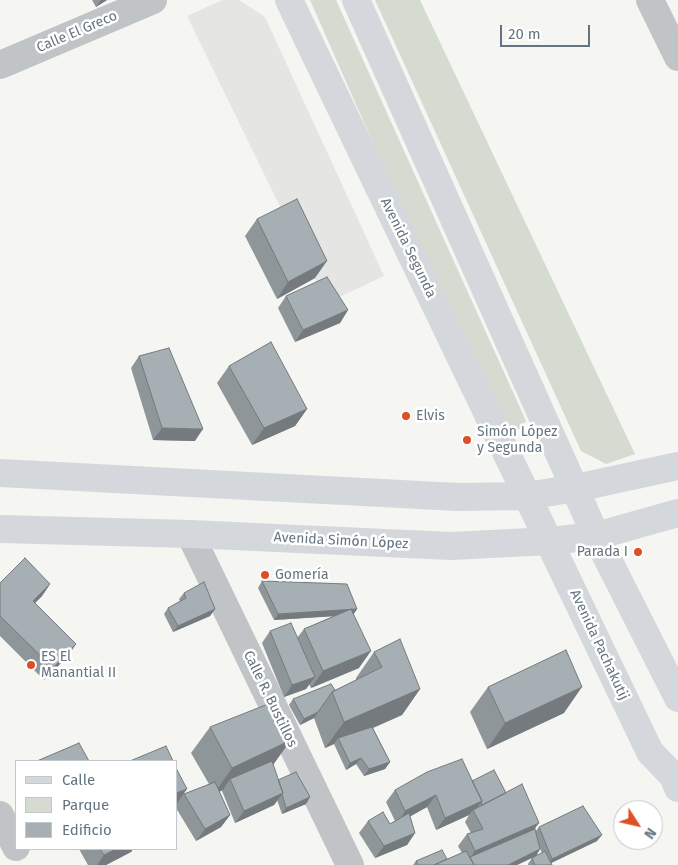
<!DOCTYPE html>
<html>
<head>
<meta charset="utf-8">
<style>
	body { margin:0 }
	#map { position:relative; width:678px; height:865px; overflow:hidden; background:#f5f5f1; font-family:"Fira Sans",sans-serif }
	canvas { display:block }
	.legend { position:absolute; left:15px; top:760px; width:162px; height:90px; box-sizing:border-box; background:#fff; border:1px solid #c1c8cd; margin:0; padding:6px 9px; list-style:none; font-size:15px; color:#647581 }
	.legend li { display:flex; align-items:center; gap:10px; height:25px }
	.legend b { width:25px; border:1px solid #c1c8cd }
	.north { position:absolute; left:613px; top:800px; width:50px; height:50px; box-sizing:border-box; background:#fff; border:1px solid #c1c8cd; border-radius:50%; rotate:125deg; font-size:14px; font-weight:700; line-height:20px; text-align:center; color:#647581 }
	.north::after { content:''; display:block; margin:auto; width:18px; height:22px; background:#df4f27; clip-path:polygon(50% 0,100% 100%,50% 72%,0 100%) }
	.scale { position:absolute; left:500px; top:25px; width:90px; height:22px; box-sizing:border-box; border:2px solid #647581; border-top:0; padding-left:6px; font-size:15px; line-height:18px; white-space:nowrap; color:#647581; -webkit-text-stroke:4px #fff; paint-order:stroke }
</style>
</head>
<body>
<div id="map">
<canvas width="678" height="865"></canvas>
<ul class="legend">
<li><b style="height:6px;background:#d4d8dc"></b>Calle</li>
<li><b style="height:14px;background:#d6dbd2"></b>Parque</li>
<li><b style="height:14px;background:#a6afb3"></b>Edificio</li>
</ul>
<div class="north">N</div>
<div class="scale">20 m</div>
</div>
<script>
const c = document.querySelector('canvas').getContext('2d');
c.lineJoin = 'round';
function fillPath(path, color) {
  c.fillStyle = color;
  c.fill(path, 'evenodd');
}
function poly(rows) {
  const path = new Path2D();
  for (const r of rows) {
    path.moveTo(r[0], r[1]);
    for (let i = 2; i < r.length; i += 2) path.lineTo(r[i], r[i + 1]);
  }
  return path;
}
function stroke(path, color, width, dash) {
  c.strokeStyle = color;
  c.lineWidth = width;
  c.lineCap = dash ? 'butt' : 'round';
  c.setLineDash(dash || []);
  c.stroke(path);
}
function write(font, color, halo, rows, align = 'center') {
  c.font = font + ' "Fira Sans",sans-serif';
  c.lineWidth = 5;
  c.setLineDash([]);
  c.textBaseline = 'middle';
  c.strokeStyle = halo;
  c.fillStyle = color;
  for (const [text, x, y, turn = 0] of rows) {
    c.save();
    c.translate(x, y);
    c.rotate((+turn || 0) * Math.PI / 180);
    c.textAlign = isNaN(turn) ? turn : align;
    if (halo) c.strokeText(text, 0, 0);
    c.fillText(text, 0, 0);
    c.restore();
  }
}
fillPath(poly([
	[222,0,239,0,265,17,384,276,327,303,187,16]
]), '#e5e6e4');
fillPath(poly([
	[310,0,336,0,526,421,516,433,509,434,433,279],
	[375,0,420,0,635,454,606,464,581,451]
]), '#d6dbd2');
stroke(poly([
	[650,0,678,57],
	[0,65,153,0],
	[190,534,350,865],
	[0,815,16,847]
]), '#c0c4c7', 28);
stroke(poly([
	[289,0,650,752,673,776,678,788],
	[356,0,596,536,678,698],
	[0,473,458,497,527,496,576,488,678,466],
	[0,529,190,534,451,546,550,541,596,536,678,513]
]), '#d4d8dc', 28);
fillPath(poly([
	[92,0,107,0,96,7],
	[257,219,315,278,277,299,245,236],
	[286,296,348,310,340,323,295,342,278,308],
	[139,356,195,441,153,440,131,368],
	[229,366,307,409,295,426,252,445,217,383],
	[262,581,357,609,353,615,359,668,311,688,309,684,306,689,284,697,262,643,270,631,297,638,304,629,334,616,274,620,258,588],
	[0,583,50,584,42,596,35,603,68,656,44,680,0,636],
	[184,593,215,609,210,616,173,632,164,614,168,608,180,601,179,599],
	[374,652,420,689,402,715,373,728,390,762,385,769,364,776,356,764,346,770,334,744,325,748,314,718,300,725,289,705,293,699,335,690,356,680,356,678],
	[488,687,564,713,487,749,470,712],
	[210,727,273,766,278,780,310,797,306,804,282,814,277,800,274,805,235,823,222,791,223,790,219,792,230,815,221,827,196,841,176,808,176,768,184,794,209,784,191,753],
	[472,781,506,793,535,829,535,832,539,827,597,841,551,863,552,865,528,865,528,864,532,858,542,853,538,844,540,849,536,856,517,865,413,865,416,861,447,859,462,853,458,846,467,834,471,833,465,822,469,815,436,830,427,807,410,816,415,833,407,845,375,858,359,833,368,821,390,824,395,821,386,802,395,790],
	[79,849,133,849,131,852,106,865,88,865]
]), '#8f969a');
fillPath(poly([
	[101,0,107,0,96,7],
	[327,261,315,278,277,299,288,282],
	[348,310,340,323,295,342,303,330],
	[307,409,295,426,252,445,264,428],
	[162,428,203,429,195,441,153,440],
	[50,584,42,596,25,613,33,601],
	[215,609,210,616,173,632,178,626],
	[357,609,353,615,274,620,278,614],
	[76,644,68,656,44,680,53,668],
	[371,651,359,668,311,688,323,671],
	[315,677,306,689,284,697,292,685],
	[582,687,564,713,487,749,505,723],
	[420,689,402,715,340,742,338,738,334,744,325,748,344,722],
	[318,712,314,718,300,725,304,719],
	[291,740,273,765,230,779,223,790,214,794,232,768],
	[361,758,356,764,346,770,350,763],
	[390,762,385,769,364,776,369,769],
	[187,789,176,805,176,793],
	[283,793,274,805,235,823,244,811],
	[436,795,427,807,397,824,405,811],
	[310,797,306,804,282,814,286,808],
	[482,801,474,812,473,810,469,815,436,830,445,818],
	[230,815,221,827,196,841,205,829],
	[539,823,530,835,467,863,475,851],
	[415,833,407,845,375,858,384,846],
	[602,835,597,841,547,865,552,859],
	[116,849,133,849,131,852,106,865,97,865,104,855],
	[540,849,536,856,517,865,508,865]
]), '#747a7d');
const building = poly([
	[297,199,327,261,288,282,257,219,297,199],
	[327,277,348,310,303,330,286,296,327,277],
	[271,342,307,409,264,428,229,366,271,342],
	[169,348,203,429,162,428,139,356,169,348],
	[25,558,50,584,33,601,76,644,53,668,0,616,0,583,25,558],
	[262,581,347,584,357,609,278,614,262,581],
	[204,582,215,609,178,626,168,608,186,598,184,593,204,582],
	[351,609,371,651,323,671,304,629,351,609],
	[291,623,315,677,292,685,270,631,291,623],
	[400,639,420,689,344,722,332,692,382,667,374,652,400,639],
	[566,650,582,687,505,723,488,687,566,650],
	[331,684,335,690,332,692,318,712,304,719,293,699,331,684],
	[268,704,291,740,232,768,210,727,268,704],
	[372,727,390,762,369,769,361,758,350,763,338,738,372,727],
	[79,743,89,761,37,761,79,743],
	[166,746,173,761,130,761,166,746],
	[462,759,482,801,445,818,436,795,405,811,395,790,427,772,462,759],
	[272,761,283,793,244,811,230,779,272,761],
	[176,768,187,789,176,793,176,768],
	[494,770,506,793,482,805,481,803,482,801,472,781,494,770],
	[296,772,310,797,286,808,282,794,283,793,278,780,296,772],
	[215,782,230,815,205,829,184,794,215,782],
	[522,784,539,823,475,851,467,834,483,829,473,810,522,784],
	[583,806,602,835,552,859,539,827,583,806],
	[383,812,390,824,409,813,415,833,384,846,368,821,383,812],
	[535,829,540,849,508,865,474,865,470,857,535,829],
	[100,849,116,849,104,855,100,849],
	[442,850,447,859,434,865,418,865,416,861,442,850],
	[466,851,474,865,434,865,466,851],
	[545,851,552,865,535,865,532,858,545,851]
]);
fillPath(building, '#a6afb3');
stroke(building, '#747a7d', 1);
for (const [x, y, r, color] of [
	[406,416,5,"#df4f27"],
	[467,440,5,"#df4f27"],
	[638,552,5,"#df4f27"],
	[265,575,5,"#df4f27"],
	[31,665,5,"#df4f27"]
]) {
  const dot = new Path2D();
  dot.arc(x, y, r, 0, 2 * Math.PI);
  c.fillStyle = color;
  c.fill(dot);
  stroke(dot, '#fff', 2);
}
write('14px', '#647581', '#fff', [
	["Calle El Greco",77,32,-23],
	["Avenida Segunda",408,248,64],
	["Avenida Simón López",341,541,3],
	["Avenida Pachakutij",599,645,65],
	["Calle R. Bustillos",270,699,64]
]);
write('14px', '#647581', '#fff', [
	["Elvis",416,416],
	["Simón López",477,432],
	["y Segunda",477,448],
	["Parada I",628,552,"right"],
	["Gomería",275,575],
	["ES El",41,657],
	["Manantial II",41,673]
], 'left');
</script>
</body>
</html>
